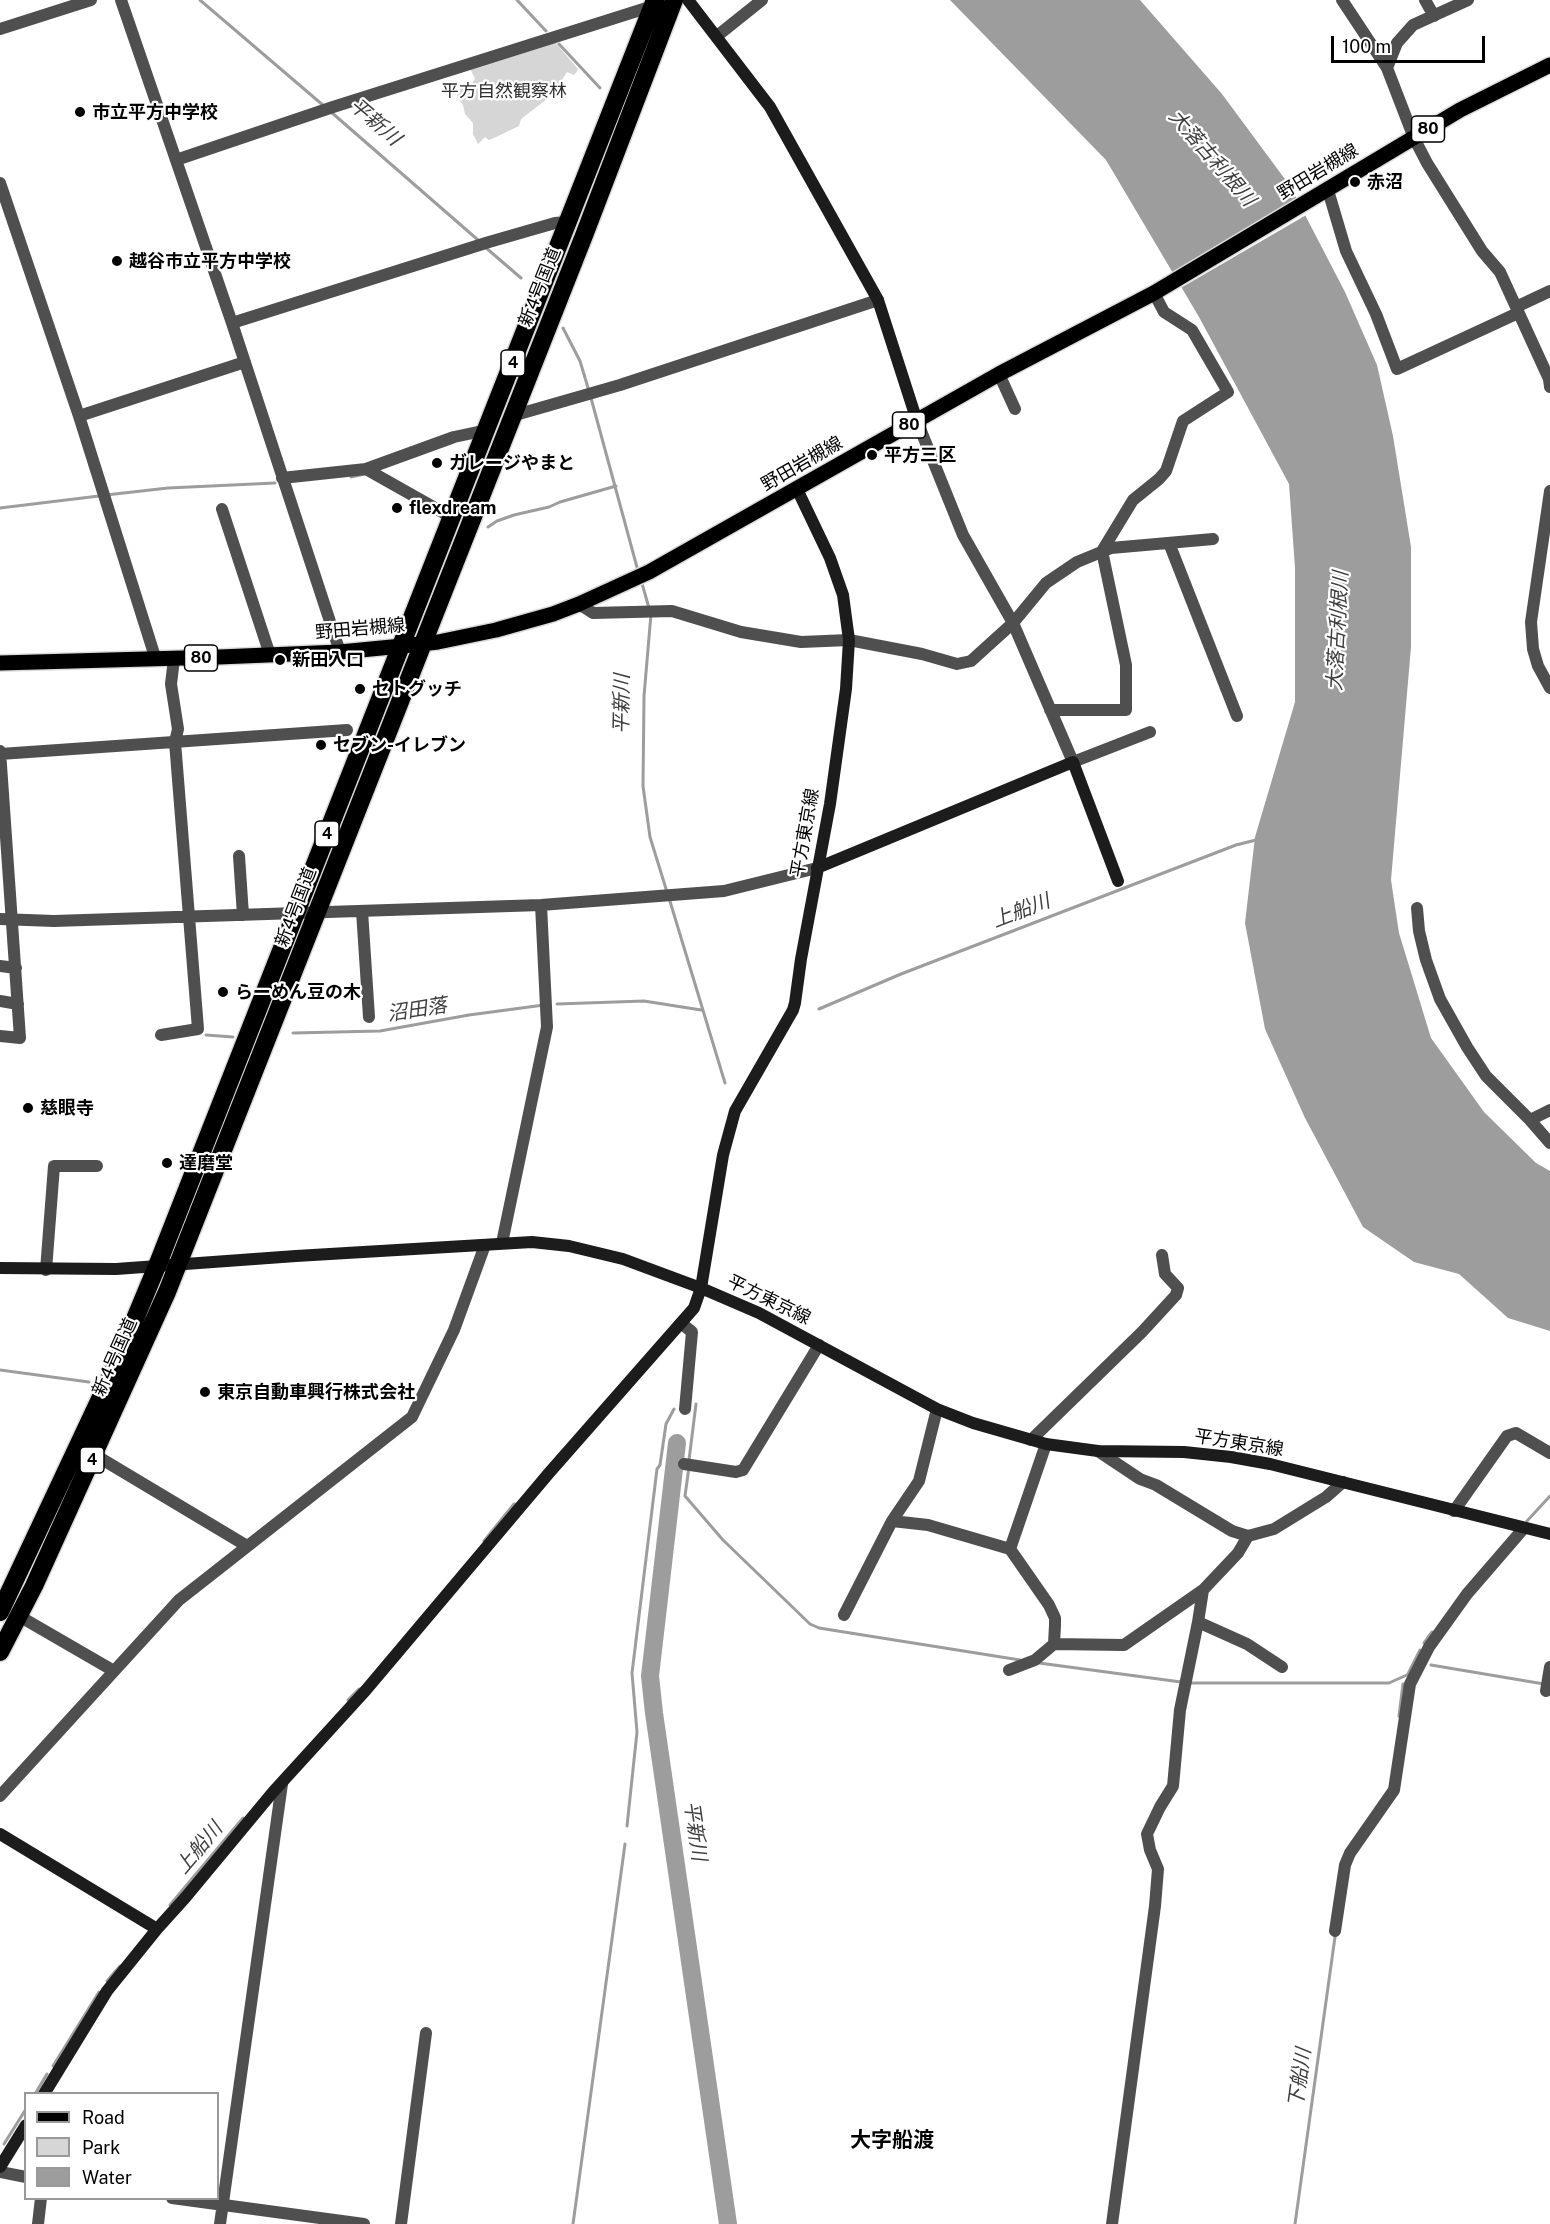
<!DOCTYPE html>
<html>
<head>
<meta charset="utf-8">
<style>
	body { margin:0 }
	#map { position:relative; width:1550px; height:2224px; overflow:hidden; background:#fff; font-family:"Public Sans",sans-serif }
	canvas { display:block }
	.legend { position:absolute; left:24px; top:2092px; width:195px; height:108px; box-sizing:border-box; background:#fff; border:2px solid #999; margin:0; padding:8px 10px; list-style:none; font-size:18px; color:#000 }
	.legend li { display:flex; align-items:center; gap:12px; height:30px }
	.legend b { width:30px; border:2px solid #999 }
	.scale { position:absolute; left:1331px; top:36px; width:154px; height:27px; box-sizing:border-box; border:3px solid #000; border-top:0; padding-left:8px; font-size:18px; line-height:21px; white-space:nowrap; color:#000; -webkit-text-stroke:4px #fff; paint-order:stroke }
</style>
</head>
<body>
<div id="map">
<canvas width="1550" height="2224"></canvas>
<ul class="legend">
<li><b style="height:8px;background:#000"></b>Road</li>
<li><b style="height:16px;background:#d6d6d6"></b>Park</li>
<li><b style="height:16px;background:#9d9d9d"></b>Water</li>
</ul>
<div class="scale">100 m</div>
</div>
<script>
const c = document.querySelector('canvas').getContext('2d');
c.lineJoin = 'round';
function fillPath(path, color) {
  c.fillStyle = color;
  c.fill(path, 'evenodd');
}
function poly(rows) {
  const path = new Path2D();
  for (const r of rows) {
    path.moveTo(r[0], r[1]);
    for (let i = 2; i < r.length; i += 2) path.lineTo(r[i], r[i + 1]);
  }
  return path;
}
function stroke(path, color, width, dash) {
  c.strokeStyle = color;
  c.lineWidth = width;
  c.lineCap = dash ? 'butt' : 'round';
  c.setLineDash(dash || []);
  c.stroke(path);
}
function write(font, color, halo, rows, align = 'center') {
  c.font = font + ' "Public Sans","Noto Sans JP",sans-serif';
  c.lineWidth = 4.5;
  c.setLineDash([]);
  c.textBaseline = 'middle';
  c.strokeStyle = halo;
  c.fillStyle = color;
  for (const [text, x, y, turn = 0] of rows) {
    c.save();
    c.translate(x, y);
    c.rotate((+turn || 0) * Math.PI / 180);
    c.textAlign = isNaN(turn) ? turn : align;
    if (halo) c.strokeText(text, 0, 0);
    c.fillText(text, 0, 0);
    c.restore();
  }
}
fillPath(poly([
	[555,42,578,69,576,73,574,75,567,72,559,85,552,88,547,99,521,119,519,126,494,138,489,140,485,137,478,144,473,134,473,123,465,114,463,105,457,97,458,89,470,86,475,79,470,68]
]), '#d6d6d6');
fillPath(poly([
	[950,0,1140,0,1222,94,1290,186,1345,292,1377,365,1393,436,1411,547,1411,647,1391,880,1399,933,1431,1038,1484,1112,1536,1163,1550,1171,1550,1331,1508,1318,1459,1274,1414,1262,1363,1227,1305,1118,1265,1029,1245,923,1255,837,1295,702,1295,568,1289,484,1199,317,1106,160]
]), '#9d9d9d');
fillPath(poly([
	[1301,200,1308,214,1179,289,1171,276]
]), '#fff');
stroke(poly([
	[200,0,324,106],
	[517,0,546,31],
	[559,44,600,88],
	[331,112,478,240],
	[485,247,521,278],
	[563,328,580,361,589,391],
	[591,398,638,571],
	[351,477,365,474],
	[106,495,168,488,275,483],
	[0,508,99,496],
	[488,527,497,521,514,515,549,507,560,502,616,486],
	[641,580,649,608],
	[651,614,644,696,643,786,650,837,667,892],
	[669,898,725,1083],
	[557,1004,644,1001,701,1010],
	[819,1009,901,974,1236,845,1256,840],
	[293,1033,380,1031,469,1015,544,1005],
	[206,1035,233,1037],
	[0,1370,89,1382],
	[689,1460,696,1404],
	[689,1467,685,1496,723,1540,810,1624,819,1628,1020,1660],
	[1527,1521,1550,1496],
	[484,1541,514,1504,517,1505],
	[1424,1643,1432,1632],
	[1039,1663,1181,1682],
	[1431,1665,1544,1684],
	[1408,1674,1420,1650],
	[1190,1683,1389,1683,1409,1674],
	[348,1700,359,1689],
	[1399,1716,1403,1684],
	[627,1826,637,1732,632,1673,657,1469,660,1465,666,1424,674,1409],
	[170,1905,243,1818],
	[107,1981,120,1966],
	[53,2066,99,1992],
	[35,2094,47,2074],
	[4,2144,26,2109],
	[573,2224,625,1844],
	[1295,2224,1335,1937]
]), '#9d9d9d', 3);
stroke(poly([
	[677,1443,650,1676,654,1713,728,2224]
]), '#9d9d9d', 18);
const primary = poly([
	[0,663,219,657,340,652,402,646,438,642,496,630,553,614,579,604,649,572,999,374,1154,293,1460,110,1550,65]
]);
const highway = poly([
	[0,1612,115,1367,157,1266,655,0],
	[0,1652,34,1586,167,1292,585,233,674,0]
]);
stroke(primary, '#dbdbdb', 18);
stroke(highway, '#dbdbdb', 21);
stroke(poly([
	[121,0,232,323,340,652],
	[1342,0,1387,68,1414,138,1427,163,1482,251,1500,272,1549,379,1550,387],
	[1425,0,1434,16],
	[0,29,91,0],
	[717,36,762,0],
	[1387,68,1397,43,1413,25,1468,0],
	[176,160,333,107,653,6],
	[0,183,79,416,156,660],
	[1326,190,1330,197,1346,251,1376,314,1397,369,1518,313],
	[1516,307,1550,291],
	[232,323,489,242,555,223,567,222],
	[999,374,1015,409],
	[79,416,245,362],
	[512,416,620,385,878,300],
	[917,421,963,535,1013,623,1073,762,1150,732],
	[366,469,451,517],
	[282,478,366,469,454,437,487,430],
	[1550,491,1531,622,1533,649,1538,666,1550,688],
	[222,509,270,655],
	[1169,543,1237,716],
	[579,604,593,613,672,611,741,632,801,642,849,640,922,654,957,664,971,661,1013,623,1046,583,1077,562,1111,548,1213,539],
	[1050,710,1126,710,1126,665,1102,551,1133,500,1159,479,1166,471,1183,421,1228,392,1192,330,1164,312,1154,293],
	[0,751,20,1038,0,1036],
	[0,754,347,730],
	[239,856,243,915],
	[1417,908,1419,931,1426,960,1440,999,1467,1047,1486,1076,1530,1120,1550,1110],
	[362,911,369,1017],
	[0,919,54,921,541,905,724,891,817,868],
	[0,966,16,968],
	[0,1001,18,1004],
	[161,1035,198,1029,175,742,178,729,171,684,174,659],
	[1530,1120,1550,1143],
	[502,1243,547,1027,541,905],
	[46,1270,54,1166,97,1166],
	[681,1323,692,1332,685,1409],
	[1031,1440,1142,1332,1176,1295,1178,1288,1165,1274,1162,1255],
	[1098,1451,1140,1479,1156,1485,1232,1531,1248,1536,1274,1529,1326,1497,1343,1482],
	[95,1455,247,1546],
	[684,1464,736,1472,743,1470,819,1345],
	[1454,1511,1507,1436,1516,1433,1550,1453],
	[892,1521,928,1525,1010,1549,1049,1605,1055,1618,1055,1625,1054,1644,1035,1660,1009,1670],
	[1010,1549,1046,1444],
	[844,1615,892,1521,919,1481,937,1409],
	[19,1616,114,1671],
	[1198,1622,1247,1644,1282,1667],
	[1054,1644,1124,1645,1203,1590],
	[1546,1691,1550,1667],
	[0,1796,179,1600,412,1417,454,1330,485,1245],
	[1335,1931,1345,1865,1350,1853,1394,1790,1410,1684,1429,1647,1467,1594,1524,1528],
	[0,2172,26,2177],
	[172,2198,364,2224],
	[38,2224,41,2198],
	[220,2224,282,1784],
	[401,2224,426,2033],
	[1112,2224,1155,1906,1158,1869,1150,1850,1147,1834,1160,1807,1173,1786,1180,1710,1198,1622,1203,1590,1238,1553,1248,1536]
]), '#4f4f4f', 12);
stroke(poly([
	[688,0,770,107,878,300,917,421],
	[797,489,830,558,843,595,849,640,846,689,830,804,801,959,795,1003,793,1010,735,1111,723,1155,701,1288,759,1313,937,1409,973,1423,1046,1444,1098,1451,1184,1452,1231,1457,1270,1464,1550,1534],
	[817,868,1073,762,1118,881],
	[0,1268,116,1269,296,1256,532,1242,569,1246,623,1259,701,1288,694,1308,549,1473,366,1690,273,1792,185,1898,157,1929,107,1991,44,2094],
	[0,1834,157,1929],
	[0,2167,26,2125]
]), '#1c1c1c', 12);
stroke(primary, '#000', 15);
stroke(highway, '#000', 18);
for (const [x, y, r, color] of [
	[80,112,6,"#000"],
	[1355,182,6,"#000"],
	[117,261,6,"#000"],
	[872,455,6,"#000"],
	[437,463,6,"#000"],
	[397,508,6,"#000"],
	[280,660,6,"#000"],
	[360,689,6,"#000"],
	[321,745,6,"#000"],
	[223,992,6,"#000"],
	[28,1108,6,"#000"],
	[167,1163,6,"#000"],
	[205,1392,6,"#000"]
]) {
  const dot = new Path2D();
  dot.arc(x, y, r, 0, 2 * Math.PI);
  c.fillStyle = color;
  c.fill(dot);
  stroke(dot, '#fff', 2);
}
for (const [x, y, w] of [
	[1428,129,33],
	[513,363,24],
	[909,425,33],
	[201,658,33],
	[327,834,24],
	[92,1460,24]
]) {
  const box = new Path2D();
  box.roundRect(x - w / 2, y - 13, w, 26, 4.5);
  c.fillStyle = '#fff';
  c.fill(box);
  stroke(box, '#000', 1.5);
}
write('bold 16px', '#000', null, [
	["80",1428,129],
	["4",513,363],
	["80",909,425],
	["80",201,658],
	["4",327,834],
	["4",92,1460]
]);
write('18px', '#2d2d2d', '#fff', [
	["平方自然観察林",504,91]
]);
write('bold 18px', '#000', '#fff', [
	["市立平方中学校",92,112],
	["赤沼",1367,182],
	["越谷市立平方中学校",129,261],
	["平方三区",884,455],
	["ガレージやまと",449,463],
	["flexdream",409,508],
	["新田入口",292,660],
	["セトグッチ",372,689],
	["セブン-イレブン",333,745],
	["らーめん豆の木",235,992],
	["慈眼寺",40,1108],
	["達磨堂",179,1163],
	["東京自動車興行株式会社",217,1392]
], 'left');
write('18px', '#000', '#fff', [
	["野田岩槻線",1318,172,-31],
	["新4号国道",540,287,-68],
	["野田岩槻線",802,464,-30],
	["野田岩槻線",360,629,-5],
	["平方東京線",805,833,-80],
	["新4号国道",296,907,-69],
	["平方東京線",769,1300,26],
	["新4号国道",115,1357,-66],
	["平方東京線",1239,1443,9]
]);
write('italic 20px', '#3e3e3e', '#fff', [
	["平新川",375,122,41],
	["大落古利根川",1212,158,49],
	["大落古利根川",1338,631,-87],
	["平新川",622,704,-89],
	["上船川",1021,911,-21],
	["沼田落",417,1010,-9],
	["平新川",695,1831,82],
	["上船川",199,1848,-50],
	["下船川",1300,2078,-82]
]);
write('bold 21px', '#000', '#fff', [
	["大字船渡",892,2141]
]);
</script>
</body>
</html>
